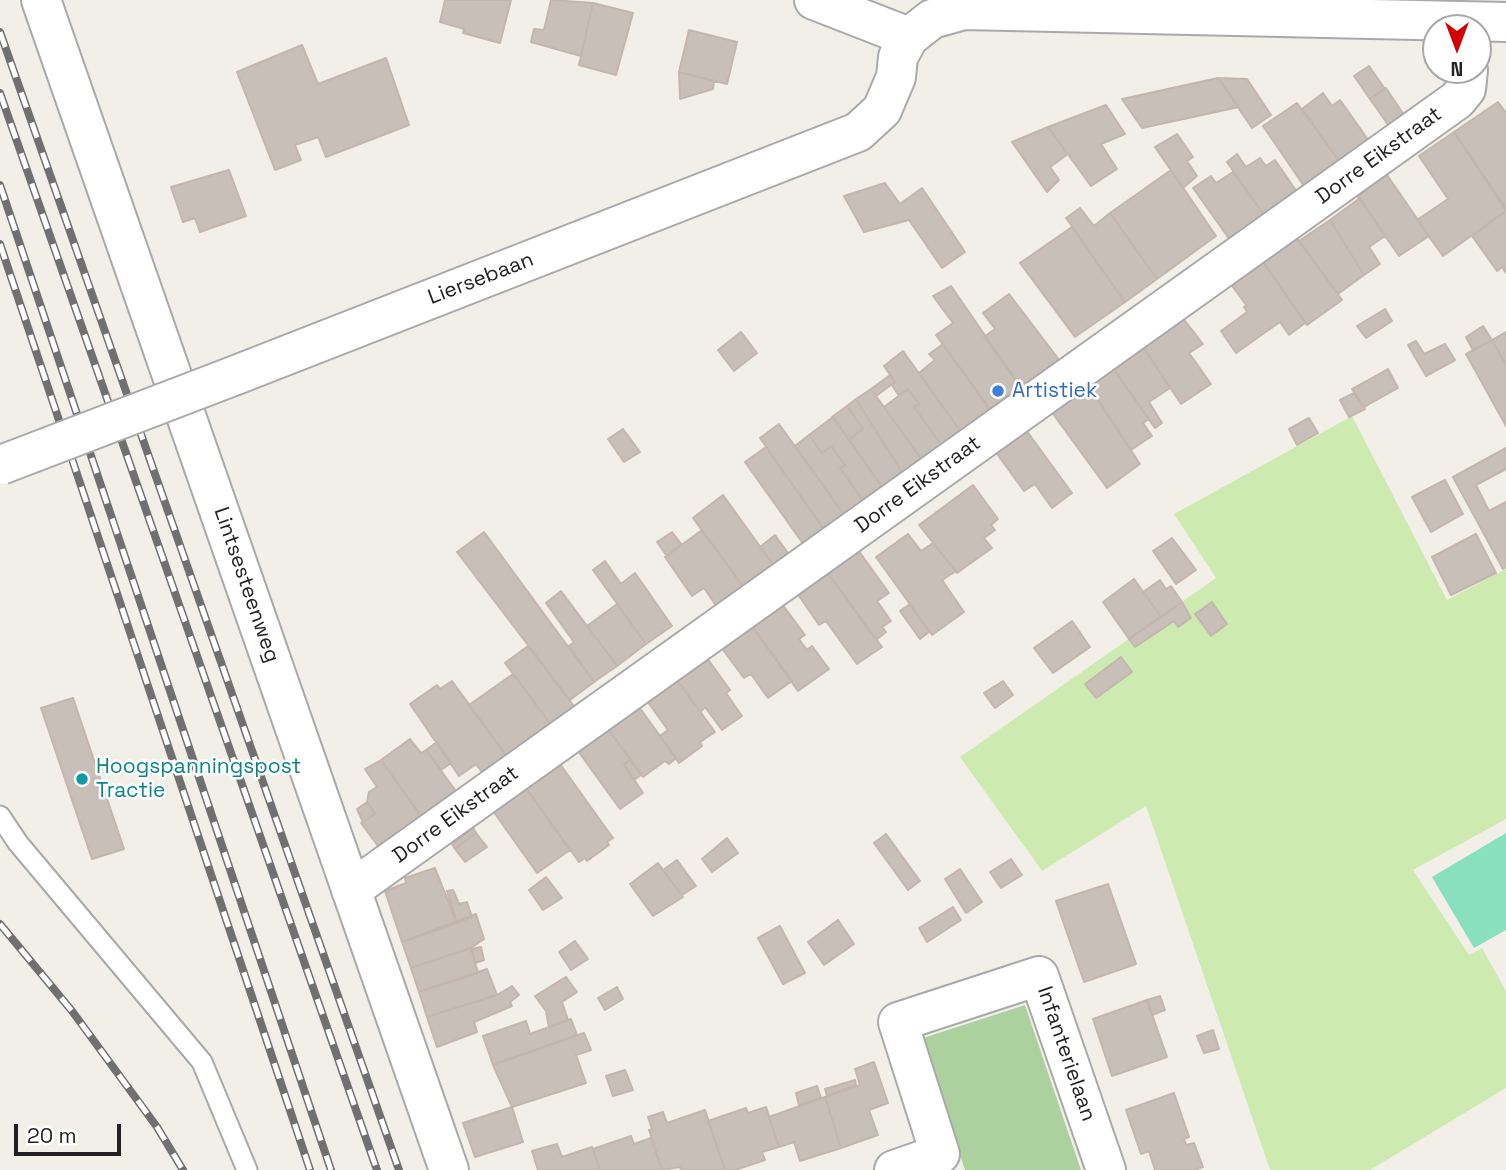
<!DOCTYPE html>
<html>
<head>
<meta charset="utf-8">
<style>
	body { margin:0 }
	#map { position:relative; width:1506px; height:1170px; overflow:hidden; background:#f2efe9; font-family:"Space Grotesk",sans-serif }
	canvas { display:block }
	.north { position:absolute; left:1422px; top:14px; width:70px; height:70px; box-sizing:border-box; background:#fff; border:2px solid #a7a7a7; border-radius:50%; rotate:180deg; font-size:19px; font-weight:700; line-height:28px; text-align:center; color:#222 }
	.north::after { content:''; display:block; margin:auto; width:24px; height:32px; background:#d40000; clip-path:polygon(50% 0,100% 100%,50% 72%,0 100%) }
	.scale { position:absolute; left:14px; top:1124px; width:107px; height:32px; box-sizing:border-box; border:4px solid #222; border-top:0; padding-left:9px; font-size:21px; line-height:24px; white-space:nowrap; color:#222; -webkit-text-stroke:5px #fff; paint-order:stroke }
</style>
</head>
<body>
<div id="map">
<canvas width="1506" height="1170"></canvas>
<div class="north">N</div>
<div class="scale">20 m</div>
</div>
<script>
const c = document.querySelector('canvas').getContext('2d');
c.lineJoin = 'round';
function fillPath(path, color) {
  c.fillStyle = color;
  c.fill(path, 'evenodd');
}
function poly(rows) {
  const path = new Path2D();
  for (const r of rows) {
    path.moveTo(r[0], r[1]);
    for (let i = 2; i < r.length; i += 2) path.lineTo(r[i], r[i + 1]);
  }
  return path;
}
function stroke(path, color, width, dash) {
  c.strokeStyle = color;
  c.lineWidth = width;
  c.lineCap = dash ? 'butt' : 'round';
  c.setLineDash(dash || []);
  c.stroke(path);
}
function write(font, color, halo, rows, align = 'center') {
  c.font = font + ' "Space Grotesk",sans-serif';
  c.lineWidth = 5;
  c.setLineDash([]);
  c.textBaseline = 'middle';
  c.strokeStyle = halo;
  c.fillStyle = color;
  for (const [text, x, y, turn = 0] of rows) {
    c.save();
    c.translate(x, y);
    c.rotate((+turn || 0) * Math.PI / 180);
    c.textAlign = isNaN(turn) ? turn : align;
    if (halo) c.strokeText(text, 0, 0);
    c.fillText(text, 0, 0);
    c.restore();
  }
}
fillPath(poly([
	[1352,416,1447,600,1506,569,1506,819,1413,870,1469,955,1482,948,1506,991,1506,1088,1370,1170,1270,1170,1146,806,1042,871,960,757,1216,578,1174,514]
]), '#cdebb0');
fillPath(poly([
	[1025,1005,1081,1170,965,1170,920,1039]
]), '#add19e');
fillPath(poly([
	[1506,833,1506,930,1474,948,1432,877]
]), '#88e0be');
const building = poly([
	[445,0,511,0,500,43,463,33,464,29,440,22,445,0],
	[551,0,593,3,581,56,531,42,534,29,544,30,551,0],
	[593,3,633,13,616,75,579,65,593,3],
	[689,30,737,42,727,84,679,72,689,30],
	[302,45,318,84,386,58,409,125,326,157,318,137,295,145,301,160,275,170,237,72,302,45],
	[1369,66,1385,89,1370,99,1354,76,1369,66],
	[679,72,714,81,713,89,680,99,679,72],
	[1218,78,1239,107,1142,128,1122,99,1218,78],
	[1218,78,1247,79,1271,115,1252,128,1218,78],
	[1386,88,1404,115,1389,126,1370,99,1386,88],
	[1323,93,1332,106,1340,100,1369,141,1339,161,1302,109,1323,93],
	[1498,102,1506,113,1506,208,1454,132,1498,102],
	[1297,103,1339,161,1304,186,1263,126,1297,103],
	[1106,105,1125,134,1101,144,1117,169,1091,186,1048,127,1106,105],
	[1048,127,1068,154,1050,167,1059,180,1047,192,1012,142,1048,127],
	[1454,132,1506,211,1443,256,1417,220,1448,199,1419,156,1454,132],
	[1177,134,1193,157,1187,161,1197,176,1183,188,1155,147,1177,134],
	[1237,154,1246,167,1260,158,1266,166,1275,160,1297,192,1264,215,1227,162,1237,154],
	[229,170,246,216,200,232,195,218,183,222,171,187,229,170],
	[1171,170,1216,236,1157,279,1110,213,1171,170],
	[1233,172,1264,215,1230,240,1193,188,1211,176,1216,183,1233,172],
	[1385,172,1429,236,1399,256,1355,192,1385,172],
	[885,183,900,204,922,188,965,252,942,268,909,220,864,232,844,196,885,183],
	[1360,198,1385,236,1369,247,1380,264,1364,275,1330,220,1360,198],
	[1080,208,1094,226,1110,213,1157,279,1125,302,1066,218,1080,208],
	[1506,211,1506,273,1502,267,1497,271,1472,236,1506,211],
	[1330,220,1364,275,1338,294,1299,241,1330,220],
	[1072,227,1125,302,1075,337,1020,263,1072,227],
	[1295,236,1342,300,1307,325,1262,260,1295,236],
	[1262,260,1305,323,1289,335,1280,322,1236,353,1221,331,1247,312,1244,307,1247,306,1230,283,1262,260],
	[951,286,1022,389,991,411,936,335,953,323,933,296,951,286],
	[1009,294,1060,361,1022,389,984,337,995,329,983,313,1009,294],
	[1385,309,1392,321,1366,338,1357,326,1385,309],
	[1182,317,1203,344,1189,353,1211,384,1181,404,1142,345,1182,317],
	[1483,326,1492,340,1473,350,1466,337,1483,326],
	[741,332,757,353,734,371,718,350,741,332],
	[1506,332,1506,365,1492,340,1506,332],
	[1492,340,1506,365,1506,426,1466,354,1492,340],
	[1416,341,1424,354,1445,344,1455,360,1426,376,1408,345,1416,341],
	[943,344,991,411,961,432,919,373,935,360,929,354,943,344],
	[1142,345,1170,388,1149,402,1162,423,1155,428,1112,367,1142,345],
	[903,351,961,432,942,446,914,407,919,404,908,389,899,396,892,385,895,382,884,366,903,351],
	[1112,367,1149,419,1143,423,1152,436,1131,450,1088,385,1112,367],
	[1388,369,1398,388,1364,407,1352,389,1388,369],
	[890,375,895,382,876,396,871,389,890,375],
	[1088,385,1140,464,1107,488,1051,411,1088,385],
	[871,389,922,460,903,474,856,399,871,389],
	[908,389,919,404,914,407,942,446,922,460,884,407,908,389],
	[1354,393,1365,409,1349,417,1340,400,1354,393],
	[856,399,903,474,883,488,849,440,863,429,847,406,856,399],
	[847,406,863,429,849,440,832,417,847,406],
	[833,417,883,488,864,502,840,468,845,465,831,446,822,453,809,435,833,417],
	[1309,418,1318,433,1297,445,1289,429,1309,418],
	[779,424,845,516,825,531,760,438,779,424],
	[623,429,640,452,624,462,608,439,623,429],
	[1026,430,1072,493,1052,508,1035,484,1024,491,995,451,1026,430],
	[809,435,822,453,831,446,845,465,840,468,864,502,845,516,795,446,809,435],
	[766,447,825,531,804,545,745,462,766,447],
	[1506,448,1506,469,1476,485,1489,511,1506,502,1506,567,1503,569,1453,477,1506,448],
	[1445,480,1463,514,1431,532,1412,497,1445,480],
	[973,485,998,519,991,525,995,530,984,538,992,548,957,573,919,525,973,485],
	[723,495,774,566,744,588,693,518,723,495],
	[702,530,744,588,717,607,704,588,692,596,665,557,702,530],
	[484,532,594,682,570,700,457,552,484,532],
	[672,532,682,545,667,556,657,542,672,532],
	[908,534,921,551,933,543,956,571,942,580,964,612,932,635,876,557,908,534],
	[1476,534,1496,573,1451,595,1432,557,1476,534],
	[775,535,788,553,773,564,760,547,775,535],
	[1172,538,1196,570,1176,584,1153,551,1172,538],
	[858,550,889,593,877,601,891,621,882,627,886,632,876,640,827,572,858,550],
	[605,561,621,584,635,573,672,626,646,644,593,570,605,561],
	[827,572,882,647,857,664,826,621,819,625,797,593,827,572],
	[1134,579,1161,617,1129,639,1103,602,1134,579],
	[1160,580,1166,589,1171,586,1182,602,1161,617,1143,592,1160,580],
	[561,591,617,666,594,682,569,646,574,642,546,603,561,591],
	[1182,602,1191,618,1178,627,1174,621,1135,647,1129,639,1182,602],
	[1212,602,1227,624,1211,636,1195,614,1212,602],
	[617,604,646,644,617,666,587,626,617,604],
	[782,604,805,635,799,639,807,650,812,646,829,669,798,691,752,626,782,604],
	[910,604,929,632,920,639,900,611,910,604],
	[1072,621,1090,647,1053,673,1034,648,1072,621],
	[752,626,792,681,768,698,751,674,744,678,721,647,752,626],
	[528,646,576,709,552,726,505,663,528,646],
	[1121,657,1132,672,1096,698,1085,684,1121,657],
	[707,658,730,690,726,693,742,716,722,730,705,707,700,712,677,680,707,658],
	[513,674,552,726,508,758,469,705,513,674],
	[677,680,715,732,700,742,702,746,679,763,660,736,668,730,647,701,677,680],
	[452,681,508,758,484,775,476,764,459,776,410,704,437,685,440,689,452,681],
	[1003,681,1013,695,995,708,984,693,1003,681],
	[73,698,124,849,92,859,41,708,73,698],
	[639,707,676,758,669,764,665,761,643,777,608,729,639,707],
	[608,729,631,760,624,764,643,793,620,809,578,751,608,729],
	[410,739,421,753,426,750,458,794,423,819,381,760,410,739],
	[437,742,451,763,441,770,426,750,437,742],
	[381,760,423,819,381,850,361,823,375,814,367,802,369,792,377,787,365,769,381,760],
	[631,760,641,775,634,780,624,764,631,760],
	[560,764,613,838,607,842,609,845,587,861,585,858,579,862,526,788,560,764],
	[526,788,570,850,537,873,493,811,526,788],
	[367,802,375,814,363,822,357,809,367,802],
	[473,828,476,833,455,849,452,844,473,828],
	[476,833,487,847,465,862,455,849,476,833],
	[886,834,920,881,908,890,874,843,886,834],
	[727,838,738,853,712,872,702,859,727,838],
	[1011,859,1022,875,1001,888,990,872,1011,859],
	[677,860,696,886,682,895,663,870,677,860],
	[658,863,683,897,653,916,630,884,658,863],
	[435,868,457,923,402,942,385,891,406,883,405,878,435,868],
	[960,869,982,902,966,913,945,879,960,869],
	[546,877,562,898,543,910,529,890,546,877],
	[1108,884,1136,964,1084,982,1056,901,1108,884],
	[453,890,459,904,467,902,472,917,457,923,447,891,453,890],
	[953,907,961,920,927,942,919,928,953,907],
	[476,914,484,939,471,948,411,968,402,942,476,914],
	[838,920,854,944,824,965,808,942,838,920],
	[780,926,805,973,783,984,758,938,780,926],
	[575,941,588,959,571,970,559,952,575,941],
	[481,947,484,960,475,963,472,949,481,947],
	[471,948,478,973,419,992,411,968,471,948],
	[487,969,497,995,427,1017,419,992,487,969],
	[566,977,577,992,562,1002,568,1020,549,1027,546,1011,535,996,566,977],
	[512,986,519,995,510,1002,512,1006,474,1022,477,1032,437,1047,427,1017,497,995,512,986],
	[617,987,623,999,605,1010,598,998,617,987],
	[1160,996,1165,1010,1152,1015,1147,1000,1160,996],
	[1147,1000,1167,1057,1112,1076,1093,1019,1147,1000],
	[571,1019,577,1035,493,1065,483,1036,526,1021,530,1034,571,1019],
	[1213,1030,1219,1049,1204,1053,1197,1036,1213,1030],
	[584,1033,591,1050,576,1055,586,1083,512,1107,493,1065,584,1033],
	[874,1062,888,1103,869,1110,878,1135,841,1148,825,1097,860,1085,855,1069,874,1062],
	[625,1070,633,1090,613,1096,606,1076,625,1070],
	[855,1080,856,1085,827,1096,825,1089,855,1080],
	[817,1086,821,1098,799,1105,796,1093,817,1086],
	[1174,1093,1189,1137,1184,1139,1186,1145,1194,1143,1203,1167,1194,1170,1155,1170,1149,1151,1141,1154,1126,1110,1174,1093],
	[825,1097,841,1148,800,1161,794,1142,779,1147,769,1117,825,1097],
	[512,1107,523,1142,475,1157,463,1123,512,1107],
	[766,1107,779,1147,762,1152,765,1160,735,1170,725,1170,708,1121,746,1108,748,1113,766,1107],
	[705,1110,725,1170,681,1170,680,1167,662,1170,649,1130,652,1129,648,1117,663,1112,667,1123,705,1110],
	[631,1136,634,1144,651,1138,662,1170,600,1170,593,1149,631,1136],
	[557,1144,562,1157,592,1147,600,1170,538,1170,532,1151,557,1144]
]);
fillPath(building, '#c7bfb8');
stroke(building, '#c4b6ab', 2);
const service = poly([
	[0,816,18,843,202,1062,247,1170]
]);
const minor = poly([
	[41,0,449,1170],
	[814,0,909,37],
	[351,890,1457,100,1466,89,1468,70],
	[894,1170,940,1154,898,1022,1039,976,1106,1170]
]);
const tertiary = poly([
	[236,375,858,132,882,110,896,77,898,57,909,37,932,19,964,10,1506,22]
]);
stroke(service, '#a9a9a9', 23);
stroke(minor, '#a9a9a9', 42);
stroke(tertiary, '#a9a9a9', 42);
stroke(service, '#fff', 19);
stroke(minor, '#fff', 38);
stroke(tertiary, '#fff', 38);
const rail = poly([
	[0,32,399,1170],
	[0,93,377,1170],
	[0,185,331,1170],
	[0,244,310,1170],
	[0,924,72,1011,157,1127,183,1170]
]);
stroke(rail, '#707070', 8);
stroke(rail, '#fff', 5, [16]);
const tertiaryBridge = poly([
	[1,465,236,375]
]);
stroke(tertiaryBridge, '#a9a9a9', 42, []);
stroke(tertiaryBridge, '#fff', 38);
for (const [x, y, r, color] of [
	[998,391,7,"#3f7fe0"],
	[82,779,7,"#0f9aa8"]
]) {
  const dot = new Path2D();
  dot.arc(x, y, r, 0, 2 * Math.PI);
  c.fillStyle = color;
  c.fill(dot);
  stroke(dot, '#fff', 2.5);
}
write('21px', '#222', '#fff', [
	["Dorre Eikstraat",1379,156,-36],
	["Liersebaan",481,279,-21],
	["Dorre Eikstraat",918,485,-36],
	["Lintsesteenweg",246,585,71],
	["Dorre Eikstraat",456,815,-36],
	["Infanterielaan",1066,1054,71]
]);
write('21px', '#366cbe', '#fff', [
	["Artistiek",1012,391]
], 'left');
write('21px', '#0d838f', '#fff', [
	["Hoogspanningspost",96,767],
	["Tractie",96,791]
], 'left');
</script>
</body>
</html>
